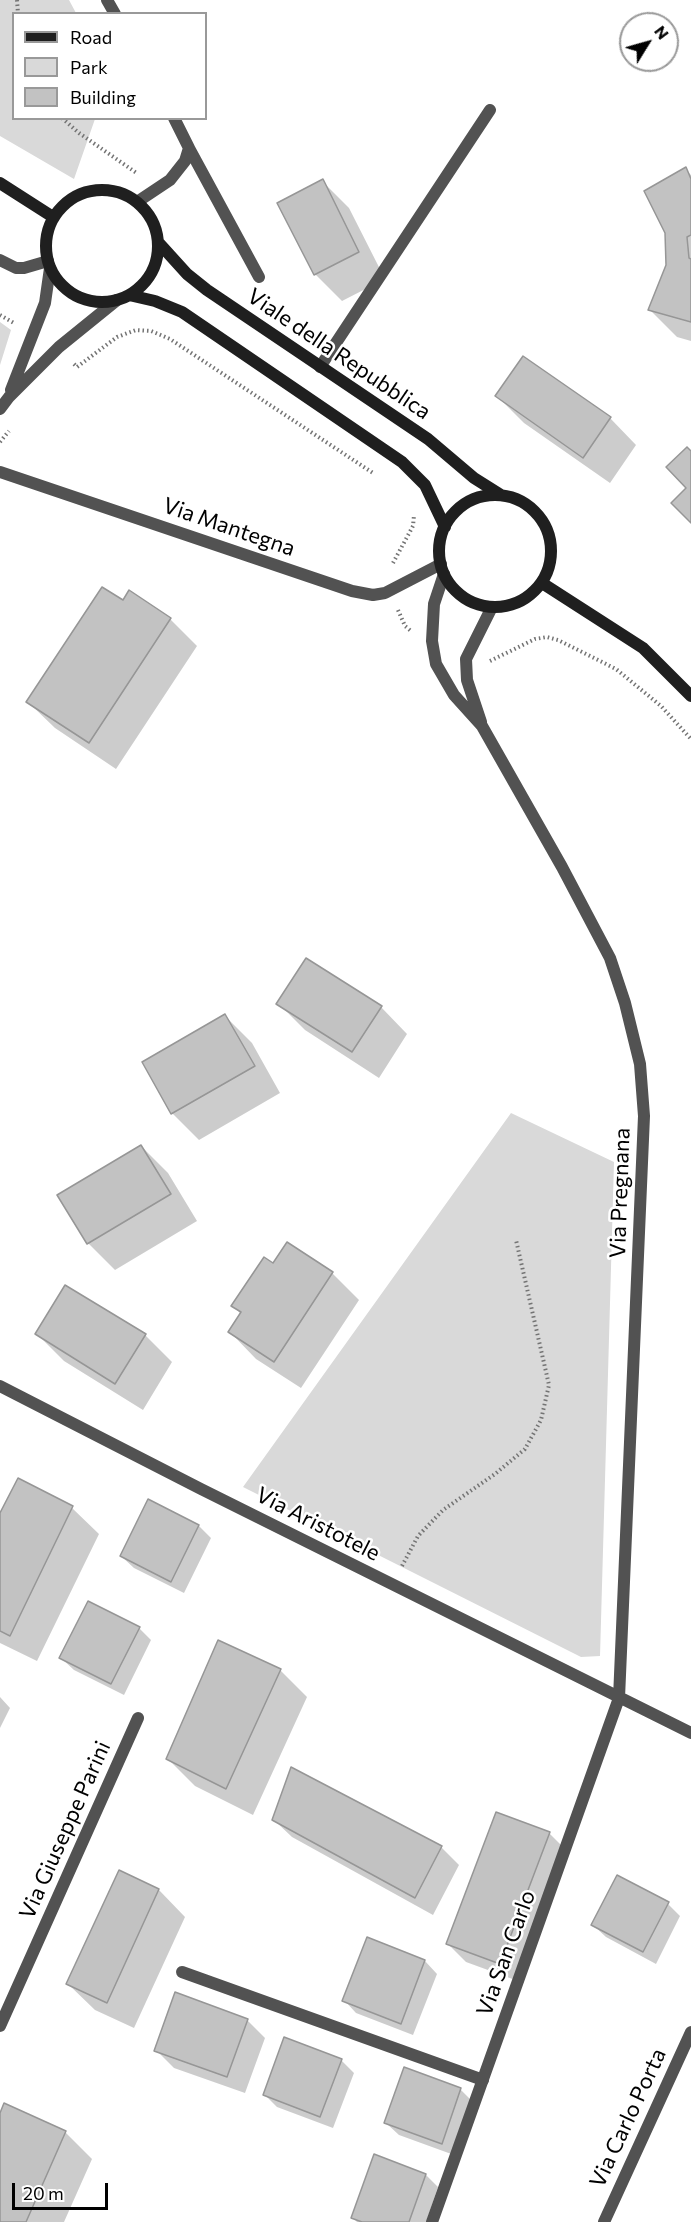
<!DOCTYPE html>
<html>
<head>
<meta charset="utf-8">
<style>
	body { margin:0 }
	#map { position:relative; width:691px; height:2222px; overflow:hidden; background:#fff; font-family:Commissioner,sans-serif }
	canvas { display:block }
	.legend { position:absolute; left:12px; top:12px; width:195px; height:108px; box-sizing:border-box; background:#fff; border:2px solid #999; margin:0; padding:8px 10px; list-style:none; font-size:18px; color:#000 }
	.legend li { display:flex; align-items:center; gap:12px; height:30px }
	.legend b { width:30px; border:2px solid #999 }
	.north { position:absolute; left:619px; top:12px; width:60px; height:60px; box-sizing:border-box; background:#fff; border:2px solid #999; border-radius:50%; rotate:53deg; font-size:16px; font-weight:700; line-height:24px; text-align:center; color:#000 }
	.north::after { content:''; display:block; margin:auto; width:21px; height:27px; background:#000; clip-path:polygon(50% 0,100% 100%,50% 72%,0 100%) }
	.scale { position:absolute; left:12px; top:2183px; width:96px; height:27px; box-sizing:border-box; border:3px solid #000; border-top:0; padding-left:8px; font-size:18px; line-height:21px; white-space:nowrap; color:#000; -webkit-text-stroke:4px #fff; paint-order:stroke }
</style>
</head>
<body>
<div id="map">
<canvas width="691" height="2222"></canvas>
<ul class="legend">
<li><b style="height:8px;background:#1f1f1f"></b>Road</li>
<li><b style="height:16px;background:#d9d9d9"></b>Park</li>
<li><b style="height:16px;background:#c2c2c2"></b>Building</li>
</ul>
<div class="north">N</div>
<div class="scale">20 m</div>
</div>
<script>
const c = document.querySelector('canvas').getContext('2d');
c.lineJoin = 'round';
function fillPath(path, color) {
  c.fillStyle = color;
  c.fill(path, 'evenodd');
}
function poly(rows) {
  const path = new Path2D();
  for (const r of rows) {
    if (r.length === 3) {
      path.moveTo(r[0] + r[2], r[1]);
      path.arc(r[0], r[1], r[2], 0, 2 * Math.PI);
      continue;
    }
    path.moveTo(r[0], r[1]);
    for (let i = 2; i < r.length; i += 2) path.lineTo(r[i], r[i + 1]);
  }
  return path;
}
function stroke(path, color, width, dash) {
  c.strokeStyle = color;
  c.lineWidth = width;
  c.lineCap = dash ? 'butt' : 'round';
  c.setLineDash(dash || []);
  c.stroke(path);
}
function write(font, color, halo, rows, align = 'center') {
  c.font = font + ' Commissioner,sans-serif';
  c.lineWidth = 5;
  c.setLineDash([]);
  c.textBaseline = 'middle';
  c.strokeStyle = halo;
  c.fillStyle = color;
  for (const [text, x, y, turn = 0] of rows) {
    c.save();
    c.translate(x, y);
    c.rotate((+turn || 0) * Math.PI / 180);
    c.textAlign = isNaN(turn) ? turn : align;
    if (halo) c.strokeText(text, 0, 0);
    c.fillText(text, 0, 0);
    c.restore();
  }
}
fillPath(poly([
	[0,0,69,0,76,13,14,14,14,118,95,119,74,179,0,136],
	[0,322,11,330,0,365],
	[511,1113,614,1162,600,1656,581,1657,243,1487]
]), '#d9d9d9');
fillPath(poly([
	[685,169,691,175,691,341,677,337,650,310,668,266,667,233],
	[322,181,349,208,385,279,342,301,315,274],
	[497,396,610,418,636,445,610,483,524,423],
	[123,602,170,619,197,646,116,769,55,728,28,702],
	[278,1003,381,1007,407,1034,379,1078,305,1030],
	[225,1016,252,1043,280,1093,199,1140,172,1113],
	[141,1146,168,1173,197,1221,115,1270,88,1243],
	[288,1244,332,1273,359,1300,301,1388,256,1359,230,1332,241,1314,233,1306,274,1265],
	[37,1334,145,1335,172,1362,143,1410,64,1361],
	[72,1508,99,1534,37,1661,0,1643,0,1517],
	[199,1526,211,1538,184,1593,134,1568,121,1556],
	[139,1628,151,1640,124,1695,74,1670,61,1658],
	[280,1670,307,1697,253,1815,195,1786,168,1759],
	[0,1697,10,1708,0,1728],
	[274,1820,441,1847,459,1865,433,1915,292,1837],
	[549,1833,567,1851,518,1981,466,1962,448,1944],
	[120,1872,159,1890,185,1917,134,2028,95,2010,68,1984],
	[668,1904,680,1916,656,1964,606,1937,593,1925],
	[367,1939,425,1961,437,1974,413,2035,356,2013,344,2000],
	[247,2020,265,2038,245,2093,174,2068,156,2050],
	[341,2060,354,2073,333,2128,277,2107,264,2094],
	[460,2089,473,2102,454,2155,399,2135,386,2123],
	[5,2105,65,2132,92,2159,64,2222,0,2222,0,2117],
	[375,2156,426,2175,438,2187,426,2222,357,2222,353,2218]
]), '#0003');
const building = poly([
	[686,167,691,179,691,235,687,237,689,258,691,259,691,322,648,310,666,265,665,233,644,191,686,167],
	[323,179,359,252,314,275,277,203,323,179],
	[523,356,611,417,583,458,495,396,523,356],
	[687,447,691,451,691,523,671,503,686,488,666,467,687,447],
	[102,587,123,600,129,590,171,618,89,743,26,702,102,587],
	[306,958,382,1006,352,1052,276,1004,306,958],
	[225,1014,255,1066,171,1114,142,1062,225,1014],
	[141,1145,171,1194,87,1244,57,1195,141,1145],
	[287,1242,333,1272,274,1362,228,1332,241,1312,231,1306,264,1257,273,1263,287,1242],
	[65,1285,146,1334,115,1384,35,1334,65,1285],
	[18,1478,73,1506,10,1636,0,1631,0,1513,18,1478],
	[148,1499,199,1525,171,1582,120,1556,148,1499],
	[88,1601,140,1627,111,1684,59,1658,88,1601],
	[218,1640,281,1669,226,1789,166,1759,218,1640],
	[291,1767,442,1846,415,1898,272,1820,291,1767],
	[496,1812,550,1832,500,1964,446,1944,496,1812],
	[119,1870,159,1889,107,2003,66,1984,119,1870],
	[617,1875,669,1902,643,1952,591,1925,617,1875],
	[367,1937,425,1960,401,2024,342,2001,367,1937],
	[175,1992,248,2019,227,2077,154,2051,175,1992],
	[284,2037,342,2059,320,2117,263,2095,284,2037],
	[404,2067,461,2088,442,2144,384,2123,404,2067],
	[4,2103,66,2131,26,2222,0,2222,0,2113,4,2103],
	[374,2154,426,2174,409,2222,362,2222,351,2218,374,2154]
]);
fillPath(building, '#c2c2c2');
stroke(building, '#969696', 1.5);
stroke(poly([
	[17,0,18,14],
	[62,118,79,133,138,174],
	[0,315,14,323],
	[74,364,77,367,117,337,136,330,151,331,170,339,373,473],
	[0,442,9,431],
	[393,563,413,526,414,515],
	[398,610,405,626,411,631],
	[490,661,535,639,547,637,558,640,616,669,661,706,691,739],
	[402,1566,418,1536,443,1510,495,1474,525,1449,541,1420,549,1385,516,1240]
]), '#747474', 4, [1.5, 3]);
stroke(poly([
	[182,1972,483,2080]
]), '#525252', 12);
stroke(poly([
	[107,0,115,14],
	[189,148,259,277],
	[137,202,170,180,185,161,189,148,174,118],
	[0,260,16,268,24,268,48,261],
	[320,367,490,110],
	[11,390,45,303,50,268],
	[0,409,9,397,59,347,117,300],
	[0,472,352,591,373,595,385,593,441,564],
	[481,722,467,680,466,659,492,607],
	[0,1386,201,1489,691,1733],
	[0,2026,138,1718],
	[432,2222,619,1698,644,1116,640,1064,625,1003,610,958,562,867,482,726,454,695,436,664,432,641,434,604,444,574],
	[604,2222,691,2032]
]), '#525252', 12);
stroke(poly([
	[0,183,53,217],
	[102,246,56],
	[158,242,187,274,207,290,428,439,474,478,501,495],
	[129,295,155,301,182,312,402,462,425,485,445,527],
	[495,551,56],
	[542,583,643,648,691,696]
]), '#1f1f1f', 12);
write('22px', '#000', '#fff', [
	["Viale della Repubblica",339,354,34],
	["Via Mantegna",229,527,19],
	["Via Pregnana",620,1193,-88],
	["Via Aristotele",318,1524,27],
	["Via Giuseppe Parini",65,1830,-66],
	["Via San Carlo",506,1953,-70],
	["Via Carlo Porta",628,2118,-65]
]);
</script>
</body>
</html>
